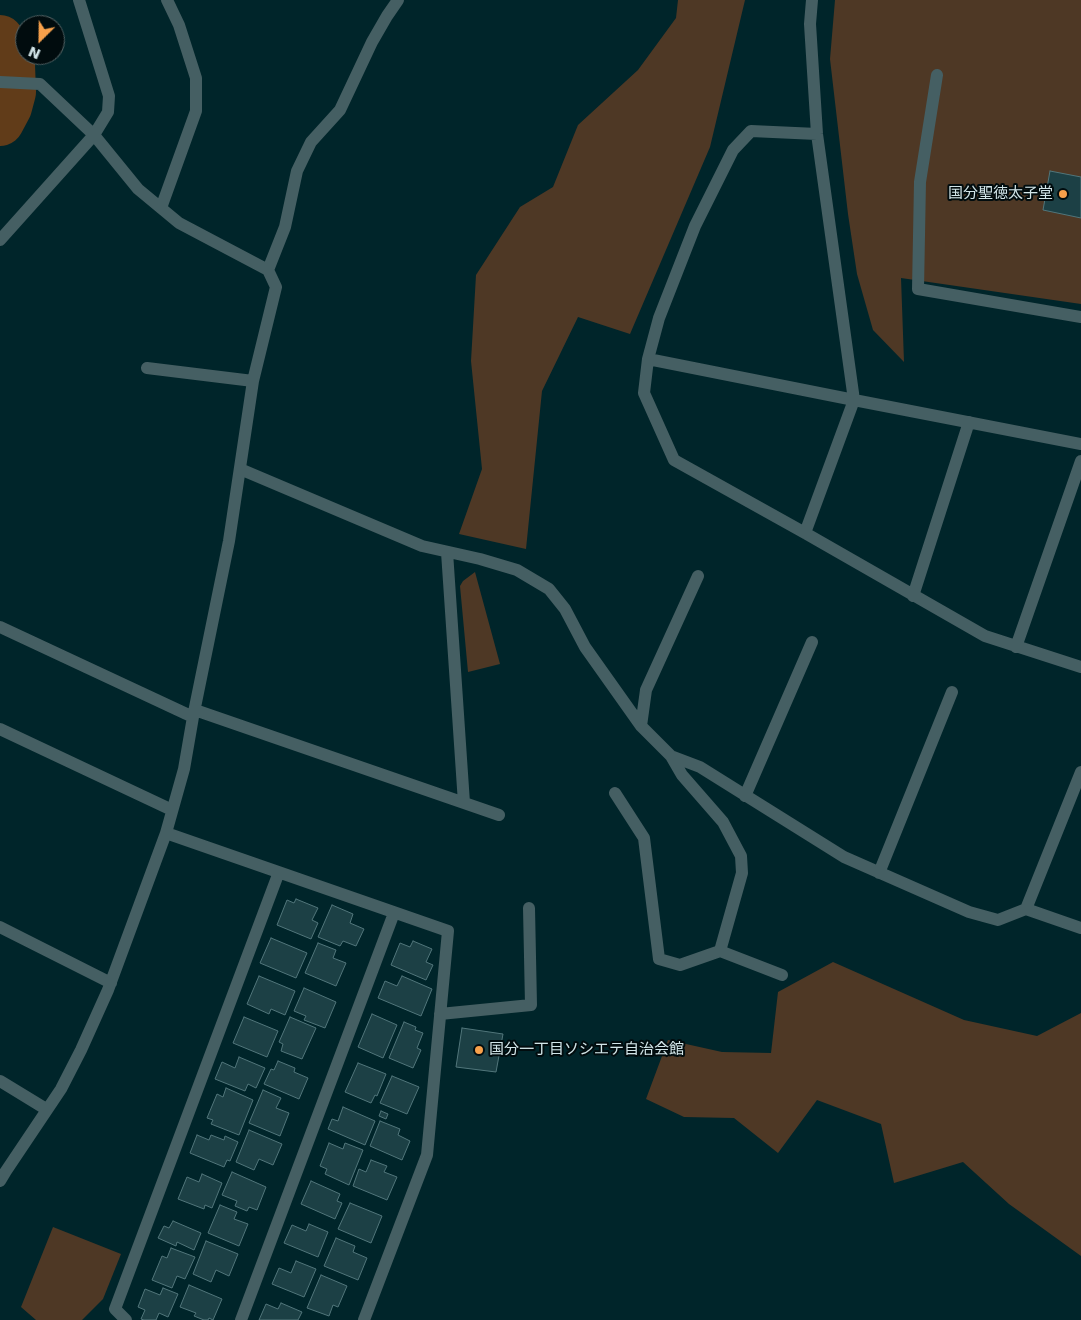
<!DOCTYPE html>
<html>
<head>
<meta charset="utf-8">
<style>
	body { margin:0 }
	#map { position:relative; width:1081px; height:1320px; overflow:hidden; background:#00252a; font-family:"DejaVu Sans",sans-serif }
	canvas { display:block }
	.north { position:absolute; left:15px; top:15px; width:50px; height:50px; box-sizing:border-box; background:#010c0e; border:1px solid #556365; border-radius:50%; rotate:203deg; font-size:14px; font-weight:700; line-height:20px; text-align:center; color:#d2e5e8 }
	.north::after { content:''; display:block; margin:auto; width:18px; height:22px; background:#f8a14b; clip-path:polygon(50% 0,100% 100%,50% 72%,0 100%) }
</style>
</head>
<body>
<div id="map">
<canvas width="1081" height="1320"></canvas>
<div class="north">N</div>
</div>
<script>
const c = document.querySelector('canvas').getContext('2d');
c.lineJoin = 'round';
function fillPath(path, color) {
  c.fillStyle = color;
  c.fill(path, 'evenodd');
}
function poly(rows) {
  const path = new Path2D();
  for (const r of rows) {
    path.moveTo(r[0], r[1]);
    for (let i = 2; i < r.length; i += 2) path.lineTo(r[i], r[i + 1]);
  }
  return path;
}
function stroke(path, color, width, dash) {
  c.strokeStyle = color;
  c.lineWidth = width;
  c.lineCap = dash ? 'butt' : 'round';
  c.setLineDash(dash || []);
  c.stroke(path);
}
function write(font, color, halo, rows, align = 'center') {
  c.font = font + ' "DejaVu Sans","Noto Sans JP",sans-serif';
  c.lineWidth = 4;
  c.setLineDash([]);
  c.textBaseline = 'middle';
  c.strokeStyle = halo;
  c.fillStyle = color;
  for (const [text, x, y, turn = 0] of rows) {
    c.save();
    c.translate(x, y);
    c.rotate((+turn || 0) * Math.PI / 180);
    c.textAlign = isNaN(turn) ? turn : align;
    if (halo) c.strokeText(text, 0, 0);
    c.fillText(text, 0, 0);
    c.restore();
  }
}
fillPath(poly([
	[678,0,745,0,710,147,630,334,578,317,542,391,526,549,459,534,482,469,471,361,476,275,520,207,553,187,578,125,638,70,676,18],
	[835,0,1081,0,1081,304,901,278,904,362,873,330,857,274,848,214,830,59],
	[475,572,500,664,468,672,460,586,463,581],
	[833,962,964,1020,1037,1036,1081,1013,1081,1256,1009,1204,963,1162,894,1183,881,1124,817,1100,778,1153,734,1118,684,1117,646,1099,668,1040,722,1052,771,1053,778,992],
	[53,1227,121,1254,103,1299,82,1320,36,1320,21,1307]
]), '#4e3825');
stroke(poly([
	[0,39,11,65,12,92,8,107,0,122]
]), '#613c19', 48);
const building = poly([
	[1050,171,1081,177,1081,218,1043,210,1050,171],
	[296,899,318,908,312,920,318,923,311,939,277,925,287,900,294,903,296,899],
	[332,905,353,914,350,923,364,929,356,946,343,941,340,946,318,937,332,905],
	[271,938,307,953,296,978,260,963,271,938],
	[413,941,432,949,426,962,433,965,426,980,391,965,400,943,410,947,413,941],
	[318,943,336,950,333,958,346,963,336,986,305,973,318,943],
	[259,976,295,991,285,1015,271,1009,269,1014,247,1004,259,976],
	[402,976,432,989,421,1016,378,998,385,981,397,986,402,976],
	[304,988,336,1002,325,1028,304,1020,306,1016,294,1011,304,988],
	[372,1014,397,1025,383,1058,358,1047,372,1014],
	[244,1017,278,1031,267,1057,233,1043,244,1017],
	[290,1017,316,1028,302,1059,281,1051,283,1044,279,1042,290,1017],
	[404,1022,416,1027,415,1030,423,1033,417,1048,421,1050,413,1068,389,1058,404,1022],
	[462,1028,503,1034,496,1072,456,1067,462,1028],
	[239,1057,265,1068,256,1088,248,1084,245,1091,215,1079,222,1062,235,1068,239,1057],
	[278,1061,295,1068,294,1072,308,1078,299,1099,264,1084,271,1069,274,1070,278,1061],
	[358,1063,386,1074,377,1096,375,1095,371,1103,345,1092,358,1063],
	[392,1076,419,1087,407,1114,380,1103,392,1076],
	[226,1088,253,1100,239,1135,211,1124,213,1120,207,1118,217,1094,223,1097,226,1088],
	[263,1090,281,1098,276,1108,289,1113,280,1136,249,1123,263,1090],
	[343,1107,375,1121,365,1145,328,1129,332,1119,338,1121,343,1107],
	[381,1111,388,1114,386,1119,379,1116,381,1111],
	[380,1121,400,1129,398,1135,410,1141,402,1160,370,1146,380,1121],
	[249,1130,282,1144,273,1165,259,1159,254,1170,236,1162,249,1130],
	[197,1135,209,1140,211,1135,224,1140,225,1136,238,1142,230,1161,227,1160,224,1167,190,1153,197,1135],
	[329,1143,343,1149,345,1143,363,1150,349,1185,325,1174,327,1169,320,1166,329,1143],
	[371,1160,387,1166,384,1172,397,1177,387,1200,353,1186,359,1169,366,1172,371,1160],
	[232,1172,266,1187,257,1210,249,1207,247,1211,235,1206,237,1201,222,1195,232,1172],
	[202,1174,222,1183,212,1208,205,1205,204,1209,178,1199,187,1177,199,1182,202,1174],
	[311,1181,340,1194,337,1201,342,1203,335,1219,301,1204,311,1181],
	[350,1203,382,1216,371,1243,338,1229,350,1203],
	[220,1205,237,1212,234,1219,248,1224,239,1246,208,1233,220,1205],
	[173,1221,201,1233,194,1250,177,1242,176,1246,158,1238,164,1226,169,1228,173,1221],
	[309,1224,328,1232,318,1257,284,1243,292,1225,306,1231,309,1224],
	[336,1238,355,1246,353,1252,367,1258,358,1280,324,1266,336,1238],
	[206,1241,238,1254,229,1276,216,1270,211,1282,193,1274,206,1241],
	[171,1248,195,1257,185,1279,177,1276,172,1288,152,1280,162,1256,167,1258,171,1248],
	[296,1261,316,1269,304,1297,272,1284,279,1268,291,1273,296,1261],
	[321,1275,347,1286,338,1307,333,1305,329,1316,307,1308,321,1275],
	[189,1285,222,1299,213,1320,209,1318,208,1320,204,1320,194,1316,196,1313,180,1307,189,1285],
	[163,1288,178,1294,168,1317,159,1313,156,1320,144,1320,141,1319,145,1310,138,1307,145,1289,160,1295,163,1288],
	[281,1303,302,1312,298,1320,259,1320,266,1304,278,1309,281,1303]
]);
fillPath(building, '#1c4045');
stroke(building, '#51767b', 1);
stroke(poly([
	[937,75,920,182,918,289,1081,317],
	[0,82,40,84,94,135,138,189,179,223,268,270,276,287,253,381,229,541,193,717,184,769,166,833,108,990,81,1050,61,1089,6,1171,0,1181],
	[817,134,751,131,733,150,695,226,659,318,648,359,644,393,674,460,805,533,985,636,1081,667],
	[161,208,196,111,196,78,179,25,167,0],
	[0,240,94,135,108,112,109,96,79,0],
	[268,270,285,227,297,171,311,142,340,110,372,42,387,16,398,0],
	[648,359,854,400,1081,444],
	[147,368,253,381],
	[240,469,422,546,480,559,517,570,549,589,565,609,585,647,641,726,671,756,700,767,844,857,969,912,998,920,1026,909,1081,772],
	[805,533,854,400,817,134,810,24,812,0],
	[447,552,464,803],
	[913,596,969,422],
	[0,627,193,717],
	[1016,647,1081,461],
	[195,710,499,815],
	[641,726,646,690,698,576],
	[0,729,172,810],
	[671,756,682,775,723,822,741,856,742,873,720,951],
	[615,793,644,838,659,959,680,965,720,951,782,975],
	[745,796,812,642],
	[166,833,448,931,427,1155,364,1320],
	[879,873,952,692],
	[1026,909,1081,928],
	[0,927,111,983],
	[440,1014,531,1005,529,908],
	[0,1081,46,1109],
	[126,1320,115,1309,279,872],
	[241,1320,394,913]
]), '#455f63', 12);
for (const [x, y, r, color] of [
	[1063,194,5,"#f8a14b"],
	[479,1050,5,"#f8a14b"]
]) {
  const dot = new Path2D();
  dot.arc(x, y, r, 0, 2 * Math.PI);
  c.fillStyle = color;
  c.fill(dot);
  stroke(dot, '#010c0e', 2);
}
write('15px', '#d2e5e8', '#010c0e', [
	["国分聖徳太子堂",1053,194],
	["国分一丁目ソシエテ自治会館",489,1050,"left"]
], 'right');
</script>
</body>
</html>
